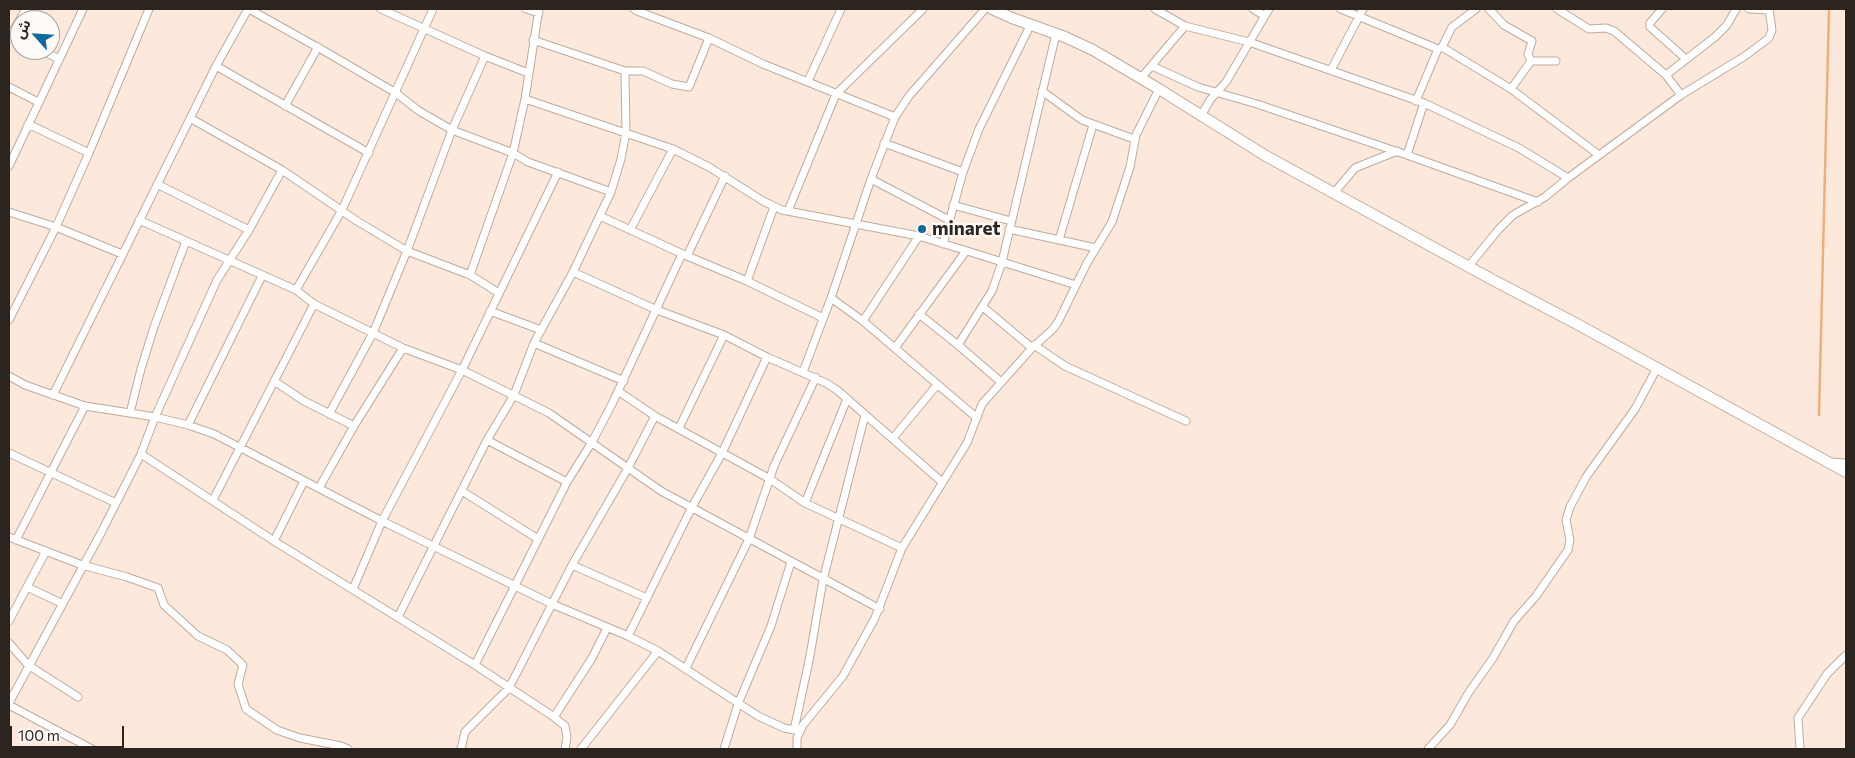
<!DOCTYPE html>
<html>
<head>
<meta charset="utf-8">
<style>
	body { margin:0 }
	#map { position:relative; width:1855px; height:758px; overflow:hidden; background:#fde9db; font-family:Commissioner,"Noto Sans Arabic",sans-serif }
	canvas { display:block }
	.frame { position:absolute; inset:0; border:10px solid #2b241f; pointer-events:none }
	.north { position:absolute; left:10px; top:10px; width:50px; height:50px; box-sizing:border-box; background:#fefaf7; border:1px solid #aaa4a1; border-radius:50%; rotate:296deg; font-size:14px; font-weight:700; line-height:20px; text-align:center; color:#2b241f }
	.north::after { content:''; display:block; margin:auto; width:18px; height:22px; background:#0e6a99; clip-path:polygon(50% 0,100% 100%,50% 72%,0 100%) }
	.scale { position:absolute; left:10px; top:726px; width:114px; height:22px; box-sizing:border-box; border:2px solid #2b241f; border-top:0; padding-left:6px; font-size:15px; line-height:18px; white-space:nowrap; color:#2b241f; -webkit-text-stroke:4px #fefaf7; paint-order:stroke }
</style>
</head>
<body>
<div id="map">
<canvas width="1855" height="758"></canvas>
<div class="frame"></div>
<div class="north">ش</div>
<div class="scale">100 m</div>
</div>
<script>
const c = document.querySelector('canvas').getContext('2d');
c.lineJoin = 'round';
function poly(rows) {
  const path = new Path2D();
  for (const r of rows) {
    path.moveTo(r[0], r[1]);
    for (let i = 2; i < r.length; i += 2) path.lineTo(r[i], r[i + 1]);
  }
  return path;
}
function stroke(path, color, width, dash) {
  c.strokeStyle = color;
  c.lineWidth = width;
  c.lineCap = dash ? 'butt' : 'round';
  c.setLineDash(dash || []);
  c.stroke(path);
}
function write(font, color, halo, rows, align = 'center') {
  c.font = font + ' Commissioner,sans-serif';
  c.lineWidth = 4.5;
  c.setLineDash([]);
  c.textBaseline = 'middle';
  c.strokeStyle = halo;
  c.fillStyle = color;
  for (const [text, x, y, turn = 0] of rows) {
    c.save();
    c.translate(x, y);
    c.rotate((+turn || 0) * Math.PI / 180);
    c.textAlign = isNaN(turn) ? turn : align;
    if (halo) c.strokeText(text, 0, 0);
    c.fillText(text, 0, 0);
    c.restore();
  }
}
stroke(poly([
	[1819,415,1829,9]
]), '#ecaf7e', 2.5);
const street = poly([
	[249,9,326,52,396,93,419,111,452,130,513,153,528,162,611,192],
	[381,9,485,56,528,73],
	[526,9,539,13],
	[634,9,637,11,709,38,763,64,895,117],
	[1155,9,1185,26,1249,42,1424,103,1519,148,1568,178],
	[1253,9,1265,16],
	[1341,9,1438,49],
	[1489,9,1504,25,1532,41,1528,54,1531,61],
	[1557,9,1589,29,1606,28,1614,31,1666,75,1681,95],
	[1662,9,1650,23,1650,27,1686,59],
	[1749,9,1769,10],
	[11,34,20,39],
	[9,38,26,9],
	[533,40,625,71,643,71,672,84,689,87,709,38],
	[1442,47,1511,89,1599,155],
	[41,50,59,59],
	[1531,61,1556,61],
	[216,66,369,153],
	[1152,66,1198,87,1257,104,1407,155,1538,202],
	[1331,70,1363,9],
	[1666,75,1715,37,1727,25,1736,9],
	[1141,78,1185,26],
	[808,81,841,9],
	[9,87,38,102],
	[1511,89,1531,61],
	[1042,91,1082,120,1134,139],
	[525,99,673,149,709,167,763,201,782,210,919,236,1076,285],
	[1416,101,1438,49,1442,47,1452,27,1476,9],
	[285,106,318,47],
	[1201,116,1210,100,1226,82,1269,9],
	[190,118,282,170,357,221,407,251,470,275,499,293],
	[28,124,89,153],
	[884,143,963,172],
	[1407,155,1424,103],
	[9,166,83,9],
	[871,179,949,220],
	[157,184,249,230],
	[1334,193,1355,168,1397,151],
	[953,205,1011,221],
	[788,211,836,94,923,9],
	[9,212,56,227,122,254],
	[600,216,687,256,747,281,823,318],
	[139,220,296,290,314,304,403,348,462,370,549,413,661,491,880,609],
	[1009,229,1096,248],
	[630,230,673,149],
	[1059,240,1093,125],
	[943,244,963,172,979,129,1031,24],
	[687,256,725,176],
	[1468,267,1498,230,1513,215,1545,197,1568,178,1681,95,1745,56,1769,38,1772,30,1769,9],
	[573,272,657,310,724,335,767,357,826,383,837,390,942,482],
	[470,275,513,153,525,99,539,9],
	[747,281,774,207],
	[296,290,342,210,433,9],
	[831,298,863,321,977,418],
	[983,307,1032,348],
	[490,311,541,330],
	[919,314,958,345,1001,382],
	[9,320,56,227,89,153,149,9],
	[863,321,919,236],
	[534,343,624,381],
	[958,345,992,291,1002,262,1056,34],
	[1034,345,1065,366,1186,421],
	[895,348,966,251],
	[803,372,831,298,871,179,895,117,909,96,985,9],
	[9,376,25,385,85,406,155,417,188,425,214,434,382,521,552,604,628,636,658,651,758,716,784,728,800,731],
	[274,381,304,401,354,426],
	[618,391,655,416,770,479,805,503,902,548],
	[53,395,216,66,248,9],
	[130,413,141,369,154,327,186,241],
	[329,414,373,333,407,251,452,130,485,56],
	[188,425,262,276],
	[679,428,724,335],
	[893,438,937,385],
	[487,440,567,482],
	[9,453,116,503],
	[141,454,274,541,475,665,554,717],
	[1830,462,1846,463],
	[319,488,354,426,403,348],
	[462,491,538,539],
	[213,500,314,304],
	[805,503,847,399],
	[9,537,82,565,127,577,158,588,164,605,198,636,227,650,243,665,238,684,246,709,277,730,300,738,341,746,348,749],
	[16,540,85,406],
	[274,541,304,481],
	[572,565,647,598],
	[27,587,61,603],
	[353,589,382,521,462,370,558,172],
	[398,617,487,440,514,395,534,343,573,272,611,192,621,159,626,132,625,71],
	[9,621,46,551],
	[628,636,692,507,722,453,767,357],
	[9,643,28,665,78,697],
	[475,665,567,482,592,442,612,404,682,254],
	[686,668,749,539,774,466,816,377],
	[9,703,101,533,141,454,155,417,217,280,249,230,282,170],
	[9,705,92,749],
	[794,730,809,661,823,580,865,415],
	[461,749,465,732,509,688,572,565,628,468,655,416],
	[565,749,567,737,565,726,554,717,592,658,607,628],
	[581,749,658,651],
	[724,749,738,704,771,626,791,562],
	[797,749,797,738,803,725,843,676,875,618,902,548,967,443,982,404,1032,348,1053,329,1058,322,1087,263,1112,222,1130,167,1136,135,1159,89],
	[1428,749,1450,725,1469,692,1493,658,1514,621,1536,596,1568,550,1570,540,1566,520,1570,507,1586,477,1635,409,1657,368],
	[1800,749,1798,718,1827,674,1846,655]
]);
const secondary = poly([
	[992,9,1012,18,1065,37,1093,50,1159,89,1266,156,1493,280,1577,324,1846,472]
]);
stroke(street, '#beab9d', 9);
stroke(secondary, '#beab9d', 12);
stroke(street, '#fff', 7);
stroke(secondary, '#fff', 10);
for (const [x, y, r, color] of [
	[922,229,5,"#0e6a99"]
]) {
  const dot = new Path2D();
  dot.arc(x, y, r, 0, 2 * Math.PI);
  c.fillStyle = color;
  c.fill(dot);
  stroke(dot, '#fefaf7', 2);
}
write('bold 19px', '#2b241f', '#fefaf7', [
	["minaret",932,229]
], 'left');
</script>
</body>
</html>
